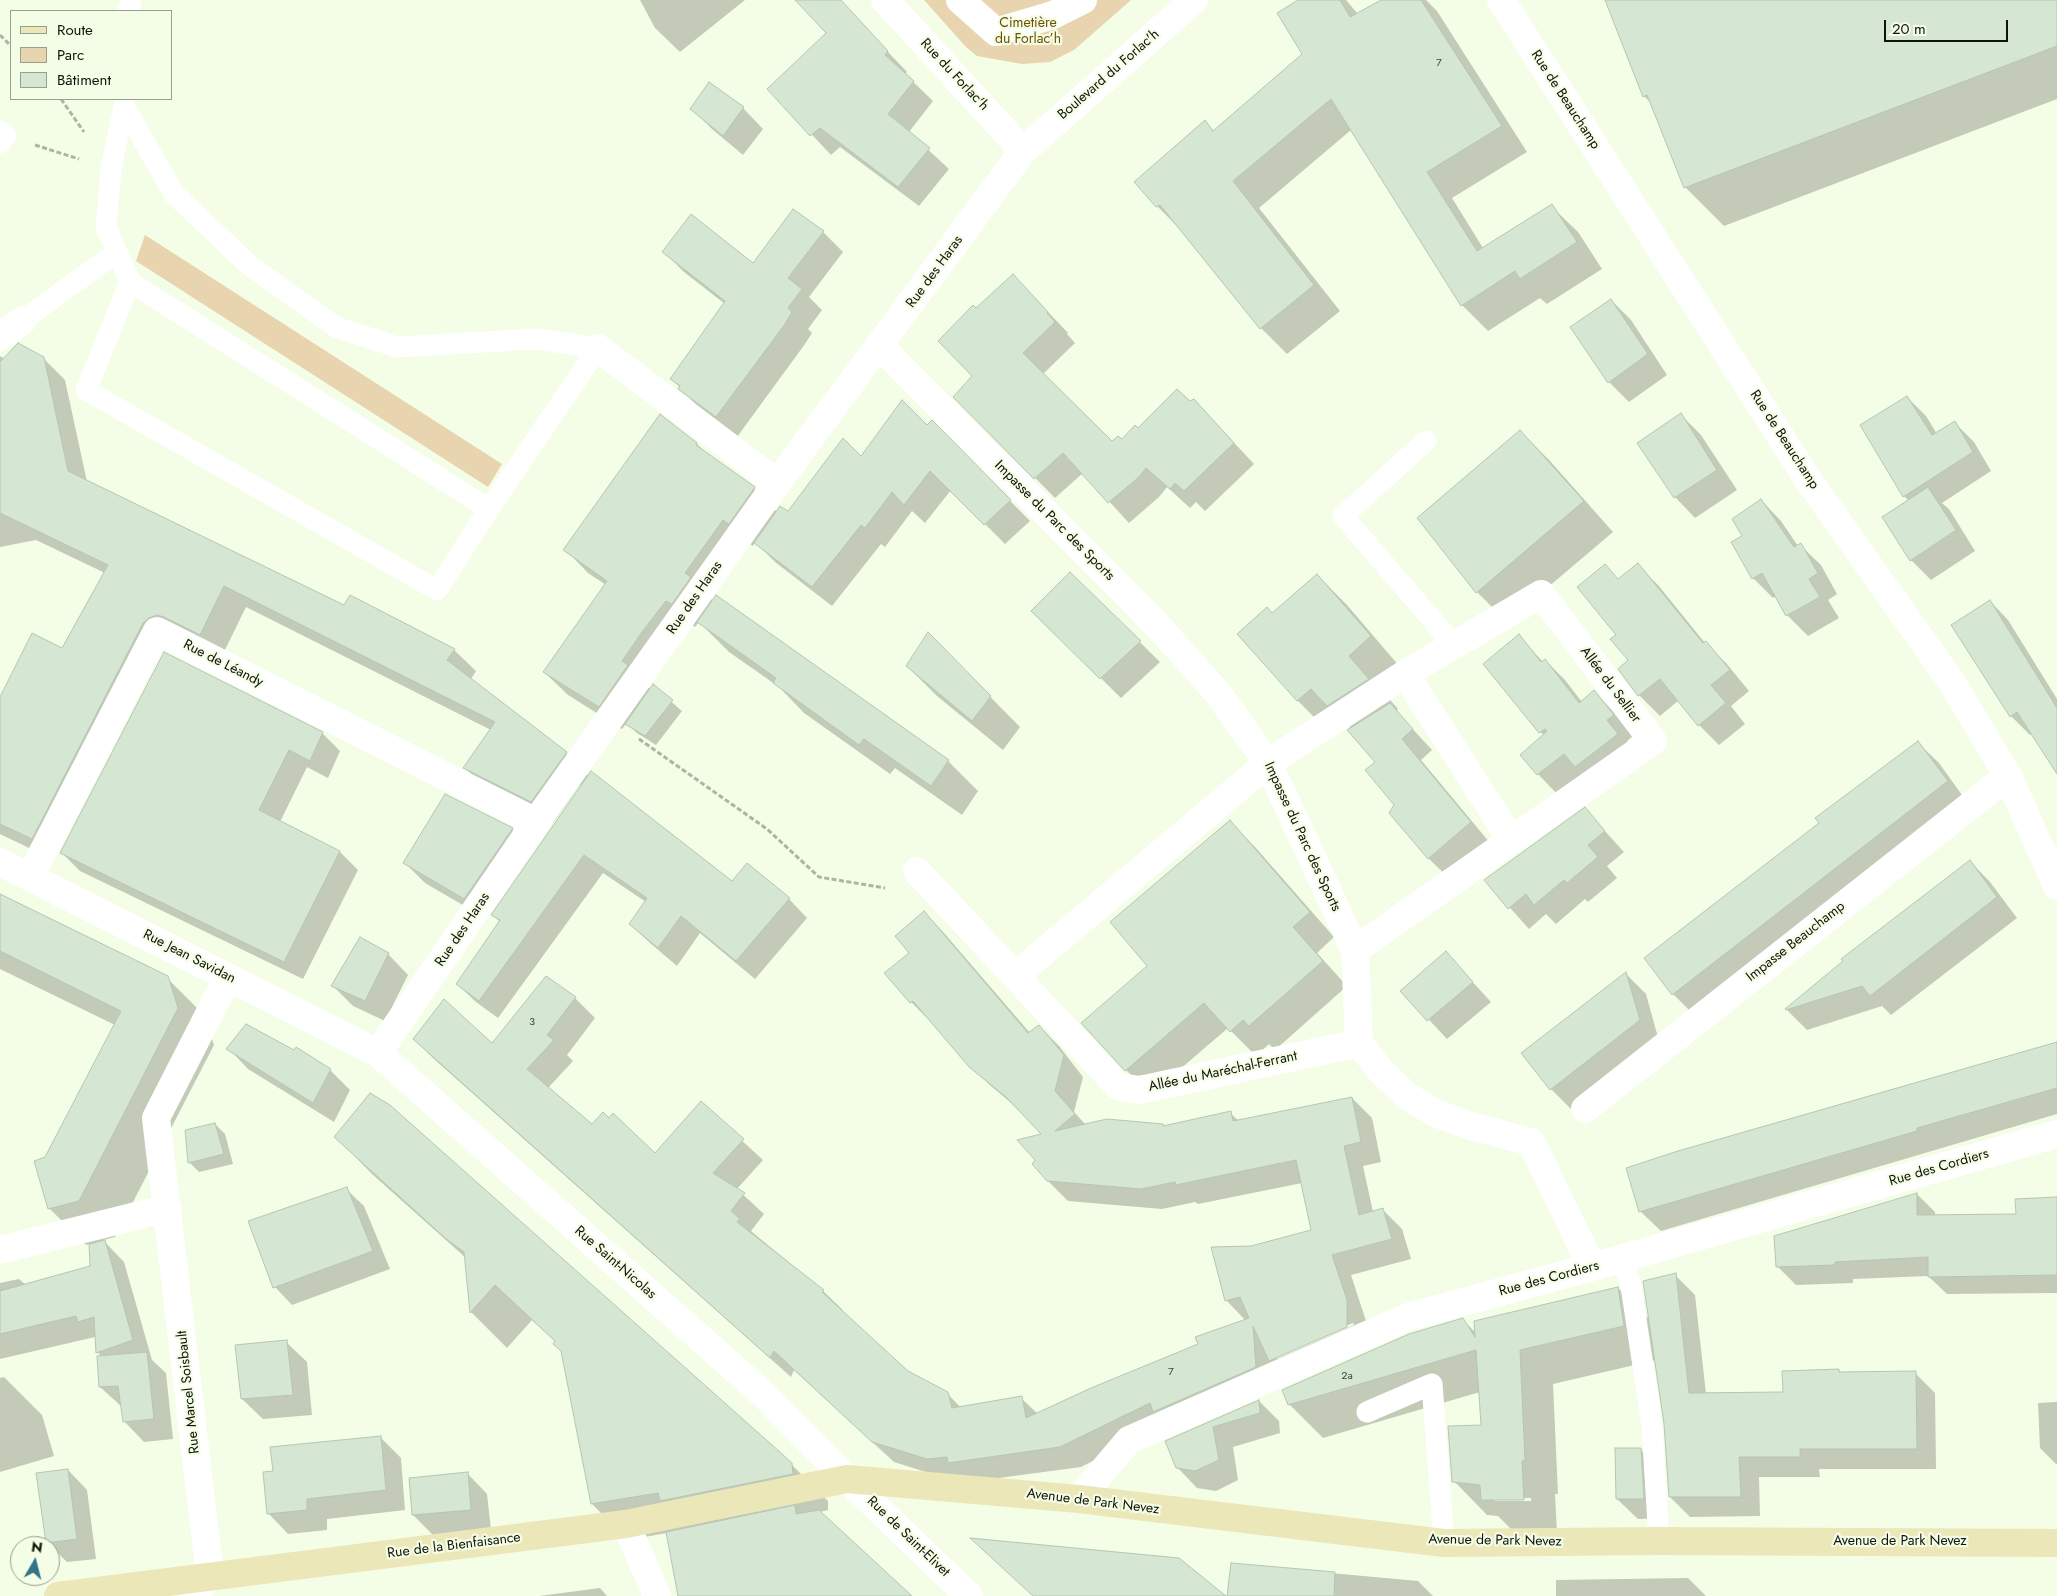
<!DOCTYPE html>
<html>
<head>
<meta charset="utf-8">
<style>
	body { margin:0 }
	#map { position:relative; width:2057px; height:1596px; overflow:hidden; background:#f4fde5; font-family:Jost,sans-serif }
	canvas { display:block }
	.legend { position:absolute; left:10px; top:10px; width:162px; height:90px; box-sizing:border-box; background:#f4fde5; border:1px solid #999f8e; margin:0; padding:6px 9px; list-style:none; font-size:15px; color:#10130b }
	.legend li { display:flex; align-items:center; gap:10px; height:25px }
	.legend b { width:25px; border:1px solid #999f8e }
	.north { position:absolute; left:10px; top:1536px; width:50px; height:50px; box-sizing:border-box; background:#f4fde5; border:1px solid #999f8e; border-radius:50%; rotate:8deg; font-size:14px; font-weight:700; line-height:20px; text-align:center; color:#10130b }
	.north::after { content:''; display:block; margin:auto; width:18px; height:22px; background:#337287; clip-path:polygon(50% 0,100% 100%,50% 72%,0 100%) }
	.scale { position:absolute; left:1884px; top:20px; width:124px; height:22px; box-sizing:border-box; border:2px solid #10130b; border-top:0; padding-left:6px; font-size:15px; line-height:18px; white-space:nowrap; color:#10130b; -webkit-text-stroke:4px #f4fde5; paint-order:stroke }
</style>
</head>
<body>
<div id="map">
<canvas width="2057" height="1596"></canvas>
<ul class="legend">
<li><b style="height:6px;background:#ebe7b8"></b>Route</li>
<li><b style="height:14px;background:#e8d4ae"></b>Parc</li>
<li><b style="height:14px;background:#d5e7d3"></b>Bâtiment</li>
</ul>
<div class="north">N</div>
<div class="scale">20 m</div>
</div>
<script>
const c = document.querySelector('canvas').getContext('2d');
c.lineJoin = 'round';
function fillPath(path, color) {
  c.fillStyle = color;
  c.fill(path, 'evenodd');
}
function poly(rows) {
  const path = new Path2D();
  for (const r of rows) {
    path.moveTo(r[0], r[1]);
    for (let i = 2; i < r.length; i += 2) path.lineTo(r[i], r[i + 1]);
  }
  return path;
}
function stroke(path, color, width, dash) {
  c.strokeStyle = color;
  c.lineWidth = width;
  c.lineCap = dash ? 'butt' : 'round';
  c.setLineDash(dash || []);
  c.stroke(path);
}
function write(font, color, halo, rows, align = 'center') {
  c.font = font + ' Jost,sans-serif';
  c.lineWidth = 4.5;
  c.setLineDash([]);
  c.textBaseline = 'middle';
  c.strokeStyle = halo;
  c.fillStyle = color;
  for (const [text, x, y, turn = 0] of rows) {
    c.save();
    c.translate(x, y);
    c.rotate((+turn || 0) * Math.PI / 180);
    c.textAlign = isNaN(turn) ? turn : align;
    if (halo) c.strokeText(text, 0, 0);
    c.fillText(text, 0, 0);
    c.restore();
  }
}
fillPath(poly([
	[924,0,1131,0,1074,50,1050,62,1022,64,977,56,966,47],
	[145,235,502,464,488,487,136,261]
]), '#e8d4ae');
fillPath(poly([
	[640,0,745,0,680,52,655,28],
	[796,0,839,0,907,72,905,74,933,101,909,132,949,169,919,206,840,147,831,155,769,89,828,33],
	[1300,0,1346,0,1358,14,1383,0,1426,0,1437,11,1527,152,1452,198,1483,248,1551,206,1578,232,1602,269,1547,304,1540,298,1488,331,1462,305,1351,130,1259,208,1340,311,1287,354,1261,328,1182,231,1157,206,1205,122,1214,131,1304,55],
	[1606,0,2057,0,2057,99,1724,226,1685,187,1652,104,1644,96],
	[743,108,763,129,743,155,712,129,692,109],
	[823,232,843,252,809,297,822,310,808,329,812,333,805,344,737,437,700,409,672,379,725,304,684,272,664,252,753,265],
	[1033,296,1068,333,1067,334,1075,343,1043,374,1112,443,1122,440,1138,429,1194,400,1254,464,1205,511,1196,502,1190,508,1167,487,1159,497,1129,523,1083,473,1055,498,955,397,974,376,976,309],
	[1611,300,1631,320,1667,375,1629,402,1609,382],
	[0,356,5,359,43,358,65,380,87,482,345,607,454,650,476,671,471,679,566,753,589,776,733,882,789,899,807,918,755,979,700,933,677,966,649,942,630,924,646,902,603,873,498,1018,476,1002,457,984,500,922,493,915,582,787,580,785,553,823,486,789,465,768,491,730,246,607,222,656,165,645,54,860,0,834,0,698,63,649,105,573,36,540,0,547],
	[1907,397,1926,416,1937,434,1955,423,1974,442,1991,471,1942,503,1949,509,1975,551,1931,580,1911,560,1909,501,1904,496],
	[1681,415,1701,435,1737,490,1695,518,1675,497],
	[932,422,1030,521,1005,544,951,490,925,523,912,511,885,547,881,544,832,606,775,562,755,542,753,546,747,542,708,596,714,601,717,597,948,761,978,791,962,815,895,768,890,774,804,713,779,687,729,652,699,622,695,627,690,623,645,684,651,690,653,686,682,711,656,745,637,733,627,723,622,729,568,695,544,672,606,585,588,573,565,549,697,444,710,457,754,488,777,512,788,513,861,457,927,427],
	[1520,431,1550,461,1613,532,1507,622,1477,592],
	[1761,500,1781,521,1798,546,1800,545,1821,565,1837,594,1828,600,1839,618,1808,636,1787,615,1776,596,1773,598,1753,578,1743,536],
	[1637,565,1658,585,1705,643,1726,663,1749,691,1731,706,1745,724,1719,745,1699,725,1679,700,1660,716,1639,695,1620,669,1630,661,1618,635,1619,580],
	[1070,573,1160,662,1121,698,1033,611],
	[1317,575,1347,605,1400,667,1378,686,1398,709,1396,711,1432,750,1421,760,1490,843,1449,878,1428,858,1396,804,1377,762,1351,729,1341,719,1328,731,1298,701,1239,634,1272,615],
	[1990,601,2008,620,2057,699,2057,772,2032,734,2030,735,2011,716],
	[928,634,1020,727,1003,750,937,696,907,666],
	[1519,636,1543,662,1545,660,1565,680,1582,702,1594,692,1614,712,1633,736,1627,741,1637,755,1558,795,1538,774,1544,735,1540,732],
	[322,733,340,751,328,778,307,767,280,822,340,852,358,870,303,979,80,871,62,853],
	[1918,743,1939,763,1967,802,1693,1014,1673,994,1820,824],
	[1585,809,1624,852,1607,866,1617,878,1588,902,1585,899,1556,924,1546,914,1529,929,1486,881],
	[1230,822,1255,847,1334,937,1317,953,1347,986,1275,1050,1269,1044,1256,1056,1228,1028,1151,1094,1126,1070],
	[512,829,532,849,485,918,425,883,405,863],
	[1970,861,1990,882,2017,918,1891,1015,1882,1006,1807,1030,1787,1010],
	[0,896,167,978,204,1015,214,1045,115,1237,103,1240,124,1262,152,1360,166,1373,173,1439,144,1442,124,1421,122,1407,100,1387,102,1357,98,1353,97,1339,95,1337,0,1359,0,1283,19,1279,26,1285,92,1266,90,1244,86,1245,49,1208,46,1158,115,1025,0,969],
	[924,913,944,933,1030,1033,1039,1026,1059,1046,1083,1077,1074,1112,1086,1125,1162,1125,1165,1127,1230,1113,1239,1121,1352,1098,1372,1118,1381,1162,1363,1166,1373,1212,1382,1209,1402,1229,1411,1259,1351,1275,1366,1321,1081,1467,969,1482,948,1479,894,1462,794,1370,791,1377,434,1059,414,1039,492,1045,547,978,575,998,595,1018,567,1055,573,1061,548,1088,592,1126,655,1154,701,1103,763,1160,737,1189,764,1214,751,1231,823,1291,843,1310,841,1312,908,1372,947,1393,961,1408,1021,1398,1038,1414,1199,1345,1246,1321,1226,1300,1251,1247,1312,1231,1302,1183,1198,1204,1195,1202,1162,1209,1068,1201,1047,1180,1037,1160,1044,1135,1023,1113,991,1086,970,1066,932,1021,931,1022,911,1002,910,953],
	[1353,1323,1354,1325,1277,1359,1277,1356],
	[1446,953,1491,1002,1447,1039,1402,991],
	[388,954,408,975,385,1021,353,1006,333,986],
	[1626,974,1646,994,1659,1041,1571,1109,1551,1089],
	[228,1048,294,1052,330,1070,350,1090,334,1122,248,1069],
	[2057,1049,2057,1114,1661,1231,1640,1211],
	[215,1124,225,1134,233,1164,199,1172,189,1162],
	[336,1137,791,1464,828,1501,828,1510,820,1512,911,1596,679,1596,667,1533,628,1540,592,1504,563,1352,556,1342,532,1320,507,1348,471,1312,466,1258,372,1174],
	[346,1189,364,1206,390,1269,292,1305,275,1287],
	[1917,1194,1935,1212,1935,1216,2017,1215,2057,1198,2057,1293,1947,1294,1928,1276,1853,1279,1853,1283,1796,1285,1778,1267],
	[1675,1275,1695,1295,1706,1394,1784,1393,1838,1370,1841,1373,1915,1373,1935,1393,1936,1469,1819,1469,1820,1477,1759,1477,1760,1516,1690,1517,1670,1497,1666,1424,1656,1360,1553,1384,1558,1494,1555,1494,1557,1533,1515,1533,1498,1516,1487,1515,1454,1481,1482,1426,1480,1392,1323,1438,1289,1404,1463,1320,1476,1333,1618,1288,1650,1320],
	[1531,1498,1531,1501,1495,1501,1492,1499],
	[286,1342,307,1362,312,1415,263,1419,242,1399],
	[4,1377,42,1415,54,1456,0,1472,0,1378],
	[1259,1401,1279,1421,1280,1433,1233,1447,1238,1480,1216,1491,1197,1488,1177,1467,1167,1442],
	[2057,1402,2057,1464,2056,1464,2040,1448,2038,1403],
	[380,1437,401,1458,405,1510,327,1519,327,1530,288,1534,268,1513,274,1472],
	[1640,1449,1661,1470,1664,1518,1638,1519,1617,1499],
	[68,1470,87,1490,96,1559,67,1562,47,1543],
	[467,1473,487,1494,491,1530,433,1535,413,1515],
	[1232,1564,1418,1581,1433,1596,1229,1596],
	[1688,1578,1706,1596,1556,1596,1556,1580],
	[600,1588,607,1596,539,1596]
]), '#0003');
const building = poly([
	[795,0,841,0,888,51,885,55,914,81,888,114,930,148,898,187,820,128,810,136,767,89,826,33,795,0],
	[1298,0,1340,0,1350,17,1381,0,1421,0,1502,126,1427,172,1477,251,1552,204,1577,242,1520,279,1515,271,1461,306,1331,99,1233,181,1314,285,1260,329,1160,205,1156,207,1134,182,1205,120,1213,131,1302,54,1277,13,1298,0],
	[1605,0,2057,0,2057,46,1684,188,1647,95,1643,97,1605,0],
	[709,82,744,107,723,136,690,109,709,82],
	[793,209,824,231,788,278,802,289,788,308,792,312,785,324,716,417,678,389,680,386,670,379,725,301,662,252,691,214,753,263,793,209],
	[1013,274,1048,312,1047,313,1055,322,1023,353,1112,441,1118,436,1122,439,1135,425,1138,428,1177,389,1190,401,1194,399,1234,443,1184,491,1175,483,1170,489,1146,468,1139,477,1108,503,1063,453,1034,479,953,397,972,376,938,341,973,305,976,308,1013,274],
	[1611,299,1648,354,1608,383,1570,327,1611,299],
	[18,343,44,357,68,471,344,605,350,595,455,649,447,660,567,752,531,802,463,768,495,722,224,586,200,635,164,617,157,615,149,618,143,623,32,839,0,824,0,697,32,633,62,648,108,565,0,513,0,362,18,343],
	[1907,396,1932,435,1955,421,1973,452,1903,497,1860,425,1907,396],
	[902,400,927,425,932,420,1011,500,984,525,930,471,904,505,892,492,865,528,861,525,812,587,754,543,780,506,788,511,843,438,861,456,902,400],
	[1681,413,1717,470,1674,498,1637,443,1681,413],
	[660,414,697,443,696,445,755,487,729,524,723,520,685,573,691,577,672,604,666,601,642,632,622,661,628,665,599,707,543,672,607,581,563,550,660,414],
	[1520,430,1584,501,1476,593,1417,518,1520,430],
	[1928,487,1956,530,1910,561,1882,517,1928,487],
	[1761,499,1794,547,1801,543,1818,573,1809,579,1820,597,1786,616,1762,573,1752,579,1731,542,1742,536,1732,519,1761,499],
	[1638,563,1703,643,1706,641,1730,670,1711,685,1726,703,1698,726,1660,679,1638,696,1618,669,1628,660,1610,639,1616,635,1577,587,1605,564,1618,579,1638,563],
	[1070,572,1141,641,1100,679,1031,611,1070,572],
	[1317,574,1371,636,1349,656,1369,679,1327,706,1311,689,1297,701,1237,634,1267,607,1272,613,1317,574],
	[716,595,949,760,931,786,864,739,859,745,773,683,776,678,697,622,716,595],
	[1990,600,2057,708,2057,774,2017,712,2010,717,1951,625,1990,600],
	[928,632,991,696,972,721,906,666,928,632],
	[1519,634,1541,662,1545,659,1579,703,1594,690,1614,715,1607,720,1618,734,1575,767,1564,754,1537,775,1520,755,1547,731,1545,729,1539,733,1483,664,1519,634],
	[164,652,323,732,310,761,289,750,259,810,340,851,284,962,60,853,164,652],
	[653,684,673,700,645,736,625,724,653,684],
	[1390,703,1413,729,1402,739,1471,822,1428,859,1389,813,1394,805,1365,770,1375,762,1347,730,1390,703],
	[1918,741,1948,781,1672,995,1644,958,1819,823,1815,818,1918,741],
	[591,771,732,881,747,863,790,898,736,961,681,916,658,948,629,924,647,898,584,855,479,1001,456,984,500,920,491,915,591,771],
	[445,794,513,828,464,899,403,863,445,794],
	[1585,807,1605,831,1588,845,1598,857,1567,883,1564,880,1534,905,1526,894,1508,909,1484,880,1585,807],
	[1230,820,1310,912,1293,927,1323,961,1249,1026,1243,1020,1230,1032,1204,1003,1125,1071,1081,1023,1147,966,1110,922,1230,820],
	[1970,860,1997,897,1870,996,1862,986,1786,1010,1785,1009,1843,961,1841,959,1970,860],
	[0,894,168,976,178,1008,79,1201,48,1209,34,1161,45,1157,121,1011,0,951,0,894],
	[924,911,1028,1033,1039,1025,1064,1055,1055,1091,1075,1114,1055,1131,1107,1119,1163,1124,1163,1126,1231,1111,1233,1121,1352,1097,1361,1142,1344,1146,1359,1215,1383,1208,1392,1239,1332,1255,1347,1300,1347,1327,1269,1361,1253,1326,1256,1367,1153,1412,1150,1403,1060,1447,948,1463,947,1457,927,1459,872,1442,774,1351,770,1358,750,1340,413,1039,444,999,492,1043,546,976,576,997,547,1035,554,1040,527,1069,592,1124,603,1112,609,1118,613,1113,655,1153,701,1101,744,1139,713,1173,745,1193,731,1211,740,1219,737,1222,824,1290,822,1292,908,1371,948,1392,952,1408,1022,1396,1026,1418,1091,1388,1198,1344,1195,1337,1249,1318,1240,1297,1225,1301,1211,1247,1251,1246,1311,1230,1296,1160,1176,1185,1175,1182,1141,1189,1047,1181,1032,1164,1035,1160,1017,1140,1041,1134,1006,1097,969,1067,913,1001,910,1003,884,973,909,953,895,936,924,911],
	[360,937,389,953,365,1001,331,986,360,937],
	[1446,951,1473,982,1427,1021,1400,991,1446,951],
	[1626,972,1640,1020,1550,1090,1521,1053,1626,972],
	[246,1024,294,1050,296,1047,331,1069,313,1103,226,1049,246,1024],
	[2057,1042,2057,1088,1917,1128,1917,1131,1639,1212,1626,1168,1678,1151,2057,1042],
	[370,1093,390,1105,781,1453,792,1463,793,1474,660,1501,658,1493,591,1504,561,1351,553,1344,555,1341,495,1285,470,1313,464,1252,445,1238,334,1137,370,1093],
	[215,1123,224,1154,188,1163,185,1130,215,1123],
	[347,1187,373,1251,273,1288,248,1221,347,1187],
	[1917,1193,1917,1215,2016,1214,2015,1199,2057,1197,2057,1275,1928,1277,1928,1257,1835,1262,1835,1265,1776,1267,1774,1236,1917,1193],
	[105,1240,133,1340,96,1353,94,1317,78,1322,76,1316,0,1334,0,1291,90,1266,89,1244,105,1240],
	[1676,1273,1689,1393,1783,1392,1782,1371,1839,1369,1839,1372,1916,1371,1917,1449,1800,1449,1800,1457,1739,1457,1741,1497,1669,1497,1664,1424,1643,1281,1676,1273],
	[1618,1287,1624,1326,1520,1350,1525,1461,1522,1461,1524,1500,1481,1500,1480,1485,1452,1482,1448,1426,1481,1425,1476,1350,1288,1405,1282,1390,1409,1334,1463,1318,1475,1337,1474,1321,1618,1287],
	[287,1340,293,1395,241,1399,235,1345,287,1340],
	[147,1352,154,1419,123,1422,118,1386,99,1387,97,1356,147,1352],
	[1259,1400,1260,1413,1213,1427,1219,1460,1195,1471,1176,1468,1165,1441,1259,1400],
	[381,1436,386,1490,307,1499,307,1510,267,1514,263,1472,273,1471,270,1447,381,1436],
	[1615,1448,1641,1448,1644,1499,1616,1499,1615,1448],
	[68,1469,77,1539,46,1543,36,1473,68,1469],
	[468,1472,471,1510,412,1515,409,1478,468,1472],
	[795,1505,796,1514,819,1510,912,1596,678,1596,666,1532,795,1505],
	[970,1538,1179,1558,1226,1596,1033,1596,970,1538],
	[1231,1563,1335,1572,1334,1596,1227,1596,1231,1563]
]);
fillPath(building, '#d5e7d3');
stroke(building, '#b4c6b3', 1);
stroke(poly([
	[0,35,11,46],
	[61,99,84,132],
	[35,145,79,159],
	[639,739,767,829,819,877,885,888]
]), '#adb4a1', 3, [5, 2.5]);
stroke(poly([
	[128,11,131,0],
	[124,106,174,194,249,265,336,327,397,347,536,339,598,348,489,509,130,282,106,227,111,169,124,106],
	[0,131,6,136,0,143],
	[130,282,86,390,437,590,489,509],
	[23,320,117,252],
	[1426,441,1343,516,1454,645],
	[1622,1259,1631,1286,1652,1426,1659,1541],
	[1367,1412,1432,1384,1444,1543]
]), '#fff', 21);
stroke(poly([
	[885,0,1023,151],
	[960,0,996,32,1053,15,1083,0],
	[1501,0,1809,481,1951,681,2008,776,2057,886],
	[0,337,23,320],
	[880,346,1156,624,1216,691,1268,763,1355,950,1359,1043,1380,1070,1407,1096,1435,1113,1468,1125,1531,1142,1592,1267],
	[598,348,777,483],
	[1405,674,1512,841],
	[0,862,378,1053,761,1392,847,1479,969,1596],
	[917,871,1119,1087,1140,1090,1359,1043],
	[30,877,157,631,536,822],
	[1015,976,1268,763,1405,674,1541,594,1653,741,1355,950],
	[378,1053,536,822,777,483,1023,151,1194,0],
	[1585,1109,2008,776],
	[0,1250,168,1208],
	[1079,1499,1129,1440,1408,1317,1592,1267,2057,1134],
	[626,1524,657,1596],
	[193,1596,210,1576,156,1118,228,977]
]), '#fff', 28);
stroke(poly([
	[58,1596,626,1524,847,1479,1079,1499,1444,1543,1659,1541,2057,1543]
]), '#ebe7b8', 28);
write('11px', '#41483d', null, [
	["7",1439,63],
	["3",532,1022],
	["7",1171,1372],
	["2a",1347,1376]
]);
write('14px', '#6d4f00', '#f4fde5', [
	["Cimetière",1028,24],
	["du Forlac’h",1028,40]
]);
write('14px', '#10130b', '#f4fde5', [
	["Rue du Forlac'h",954,75,47],
	["Boulevard du Forlac'h",1109,75,-41],
	["Rue de Beauchamp",1565,100,57],
	["Rue des Haras",935,272,-54],
	["Rue de Beauchamp",1784,440,57],
	["Impasse du Parc des Sports",1054,521,45],
	["Rue des Haras",695,598,-55],
	["Rue de Léandy",223,664,27],
	["Allée du Sellier",1610,685,53],
	["Impasse du Parc des Sports",1302,837,65],
	["Rue des Haras",463,930,-56],
	["Impasse Beauchamp",1796,942,-38],
	["Rue Jean Savidan",189,957,27],
	["Allée du Maréchal-Ferrant",1223,1072,-12],
	["Rue des Cordiers",1939,1168,-16],
	["Rue Saint-Nicolas",615,1263,41],
	["Rue des Cordiers",1549,1279,-15],
	["Rue Marcel Soisbault",189,1392,-96],
	["Avenue de Park Nevez",1093,1502,7],
	["Rue de Saint-Elivet",908,1537,44],
	["Avenue de Park Nevez",1495,1541,1],
	["Avenue de Park Nevez",1900,1542],
	["Rue de la Bienfaisance",454,1546,-7]
]);
</script>
</body>
</html>
